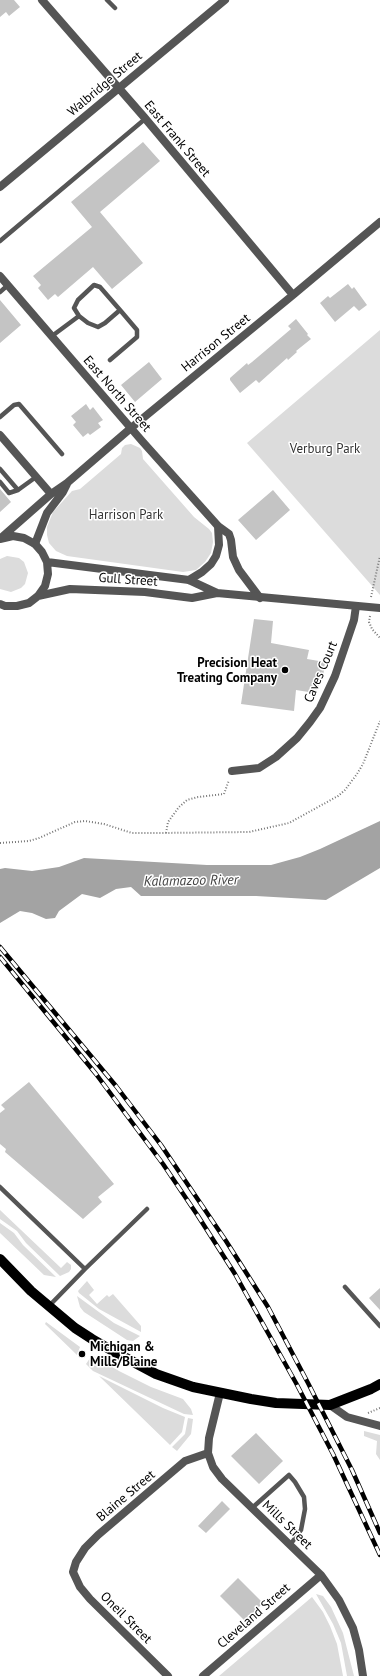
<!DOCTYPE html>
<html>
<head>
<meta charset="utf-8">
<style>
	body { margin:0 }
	canvas { display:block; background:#fff }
</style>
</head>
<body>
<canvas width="380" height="1676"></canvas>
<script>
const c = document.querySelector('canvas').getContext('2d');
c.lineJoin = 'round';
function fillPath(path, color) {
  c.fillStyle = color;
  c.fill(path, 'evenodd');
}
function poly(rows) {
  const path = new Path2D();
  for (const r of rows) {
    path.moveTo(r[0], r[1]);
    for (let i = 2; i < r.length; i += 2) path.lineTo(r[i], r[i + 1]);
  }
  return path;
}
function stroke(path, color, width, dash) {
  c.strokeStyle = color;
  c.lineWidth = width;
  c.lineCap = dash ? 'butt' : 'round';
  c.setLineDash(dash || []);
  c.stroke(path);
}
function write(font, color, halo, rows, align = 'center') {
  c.font = font + ' "PT Sans",sans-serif';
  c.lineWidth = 3;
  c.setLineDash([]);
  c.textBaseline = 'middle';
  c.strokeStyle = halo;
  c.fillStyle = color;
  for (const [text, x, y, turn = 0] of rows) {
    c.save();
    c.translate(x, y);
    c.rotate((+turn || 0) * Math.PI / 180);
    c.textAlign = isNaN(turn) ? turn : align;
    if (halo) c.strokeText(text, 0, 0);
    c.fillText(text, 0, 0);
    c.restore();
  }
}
fillPath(poly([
	[380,330,380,595,247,443],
	[131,444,140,448,142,451,143,459,194,517,209,529,212,533,213,542,211,553,205,562,196,570,183,572,67,556,56,551,49,543,47,535,47,527,53,512,72,491,80,489,121,454,122,448,125,445],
	[7,556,19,558,24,562,28,573,25,584,21,588,11,592,0,589,0,559],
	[0,1210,61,1268,67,1262,71,1265,71,1269,69,1272,60,1276,26,1243,17,1231,0,1219],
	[0,1223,14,1233,23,1245,56,1277,44,1275,0,1233],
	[87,1281,94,1290,89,1295,97,1304,107,1295,109,1297,113,1294,141,1326,141,1332,99,1309,79,1293,78,1291],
	[77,1296,114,1323,140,1336,133,1341,127,1340,84,1312,80,1307],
	[46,1322,80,1347,77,1355,45,1324],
	[92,1355,119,1371,151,1387,183,1399,191,1409,193,1415,184,1414,93,1371,86,1364],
	[99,1376,163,1408,185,1417,182,1432,170,1445],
	[188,1418,193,1419,191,1434,177,1451,172,1447,185,1434],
	[364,1431,380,1435,380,1460,376,1454,377,1441,364,1436],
	[316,1594,323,1596,331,1607,343,1633,354,1676,347,1676,341,1643,333,1624],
	[312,1597,323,1612,330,1626,337,1644,343,1676,219,1676]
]), '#dcdcdc');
fillPath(poly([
	[380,821,380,868,326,900,256,896,141,896,131,887,116,889,100,898,82,894,59,911,55,918,46,919,32,913,20,911,0,923,0,869,5,868,32,871,59,867,84,858,207,865,271,865,300,857,320,849]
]), '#a3a3a3');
fillPath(poly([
	[0,0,14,0,20,7,9,16,6,12,0,17],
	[143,142,160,161,100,212,143,263,112,289,93,267,58,297,55,294,48,300,38,288,41,285,33,276,92,227,71,202],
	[348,284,352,289,354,287,367,305,359,311,354,306,335,322,320,303,328,296,330,298],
	[0,300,21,325,0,343],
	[296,319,308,334,307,335,311,339,296,351,297,352,288,360,287,358,259,383,256,380,240,393,230,380,230,378,247,363,248,365,252,362,291,329,288,326],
	[149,362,162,379,135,402,121,385],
	[86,404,90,410,93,407,103,420,98,423,101,427,90,435,88,433,83,437,73,425,76,422,71,416],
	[0,489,11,502,0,512],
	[273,490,290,510,256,540,238,520],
	[254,619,273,621,271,643,309,650,307,659,325,662,323,677,315,693,296,690,294,711,241,704],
	[29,1082,114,1184,98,1197,102,1202,83,1219,5,1152,6,1149,0,1144,0,1113,5,1109,1,1105],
	[380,1288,380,1310,369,1298],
	[256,1433,283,1461,259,1484,231,1456],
	[222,1501,230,1509,206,1533,198,1526],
	[238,1578,263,1603,245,1621,220,1596]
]), '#c4c4c4');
stroke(poly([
	[371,597,380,556],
	[370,616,369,622,372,629,380,638],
	[166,833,168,822,179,807,187,800,198,797,224,794,229,780],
	[0,843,29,841,39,838,75,822,85,821,104,824,132,833,161,833,249,832,289,823,338,796,345,790,357,774,363,764,380,721],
	[368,1413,380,1408]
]), '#777', 2, [1, 2]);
stroke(poly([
	[107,0,115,8],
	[0,241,145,119],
	[0,292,8,285],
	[79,316,74,308,78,300,94,285,100,287,120,310],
	[52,336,79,316,88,323,98,327,105,323,120,310,137,330,137,337,110,360],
	[0,417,14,405,19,404,62,454],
	[0,469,18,490,36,477],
	[0,482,9,493,18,490],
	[0,1187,85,1269,147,1209],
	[345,1287,380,1326],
	[49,1306,85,1269],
	[252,1508,289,1475,295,1482,304,1497,305,1509,301,1530,290,1545]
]), '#555', 4.5);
stroke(poly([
	[42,0,144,117,293,295],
	[0,187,225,0],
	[0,276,142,441,218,526,229,534,231,540,233,557,239,570,260,598],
	[0,435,51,494],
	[2,537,51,494,67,483,131,428,293,295,380,222],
	[35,544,47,513,63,492,67,484],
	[189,580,202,572,211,564,216,556,219,545,218,526],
	[232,771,259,768,276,757,297,738,310,722,320,708,335,676,354,620,356,606],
	[220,1393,209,1438,208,1453,213,1467,222,1479,321,1575,339,1600,353,1628,359,1650,363,1676],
	[168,1676,90,1599,80,1587,73,1572,76,1562,85,1548,98,1535,185,1461,208,1453],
	[203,1676,321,1575]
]), '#555', 8);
stroke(poly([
	[0,539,13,536,24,538,35,544,42,552,47,562,48,574,45,586,38,596,29,603,17,606,5,606,0,604],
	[47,562,189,580,217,593],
	[38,596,70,589,145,592,192,598,217,593,380,608],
	[330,1405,347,1417,380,1426]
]), '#555', 8);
stroke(poly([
	[0,1259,31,1291,75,1328,92,1339,111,1350,156,1374,193,1387,251,1399,276,1403,330,1405,371,1389,380,1384]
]), '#000', 10);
const rail = poly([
	[0,947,116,1086,161,1145,226,1241,268,1307,308,1383,352,1470,380,1533],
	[0,957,96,1074,163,1164,198,1216,235,1274,296,1383,333,1454,380,1555]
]);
stroke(rail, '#000', 4.5);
stroke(rail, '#fff', 3, [9]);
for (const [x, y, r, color] of [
	[285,670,4,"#000"],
	[82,1354,4,"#000"]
]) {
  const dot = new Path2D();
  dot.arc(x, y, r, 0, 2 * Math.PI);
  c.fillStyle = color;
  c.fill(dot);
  stroke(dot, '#fff', 1.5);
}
write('13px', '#000', '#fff', [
	["Walbridge Street",105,84,-40],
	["East Frank Street",177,139,50],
	["Harrison Street",216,343,-39],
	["East North Street",117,394,49],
	["Gull Street",128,580,4],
	["Caves Court",321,672,-67],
	["Blaine Street",126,1496,-40],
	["Mills Street",287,1525,44],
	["Cleveland Street",254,1616,-41],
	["Oneil Street",126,1618,45]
]);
write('13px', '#333', '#fff', [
	["Verburg Park",325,449],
	["Harrison Park",126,515]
]);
write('bold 13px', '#000', '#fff', [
	["Precision Heat",277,663],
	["Treating Company",277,678],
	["Michigan &",90,1347,"left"],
	["Mills/Blaine",90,1362,"left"]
], 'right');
write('italic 14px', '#444', '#fff', [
	["Kalamazoo River",191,881,-1]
]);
</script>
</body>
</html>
